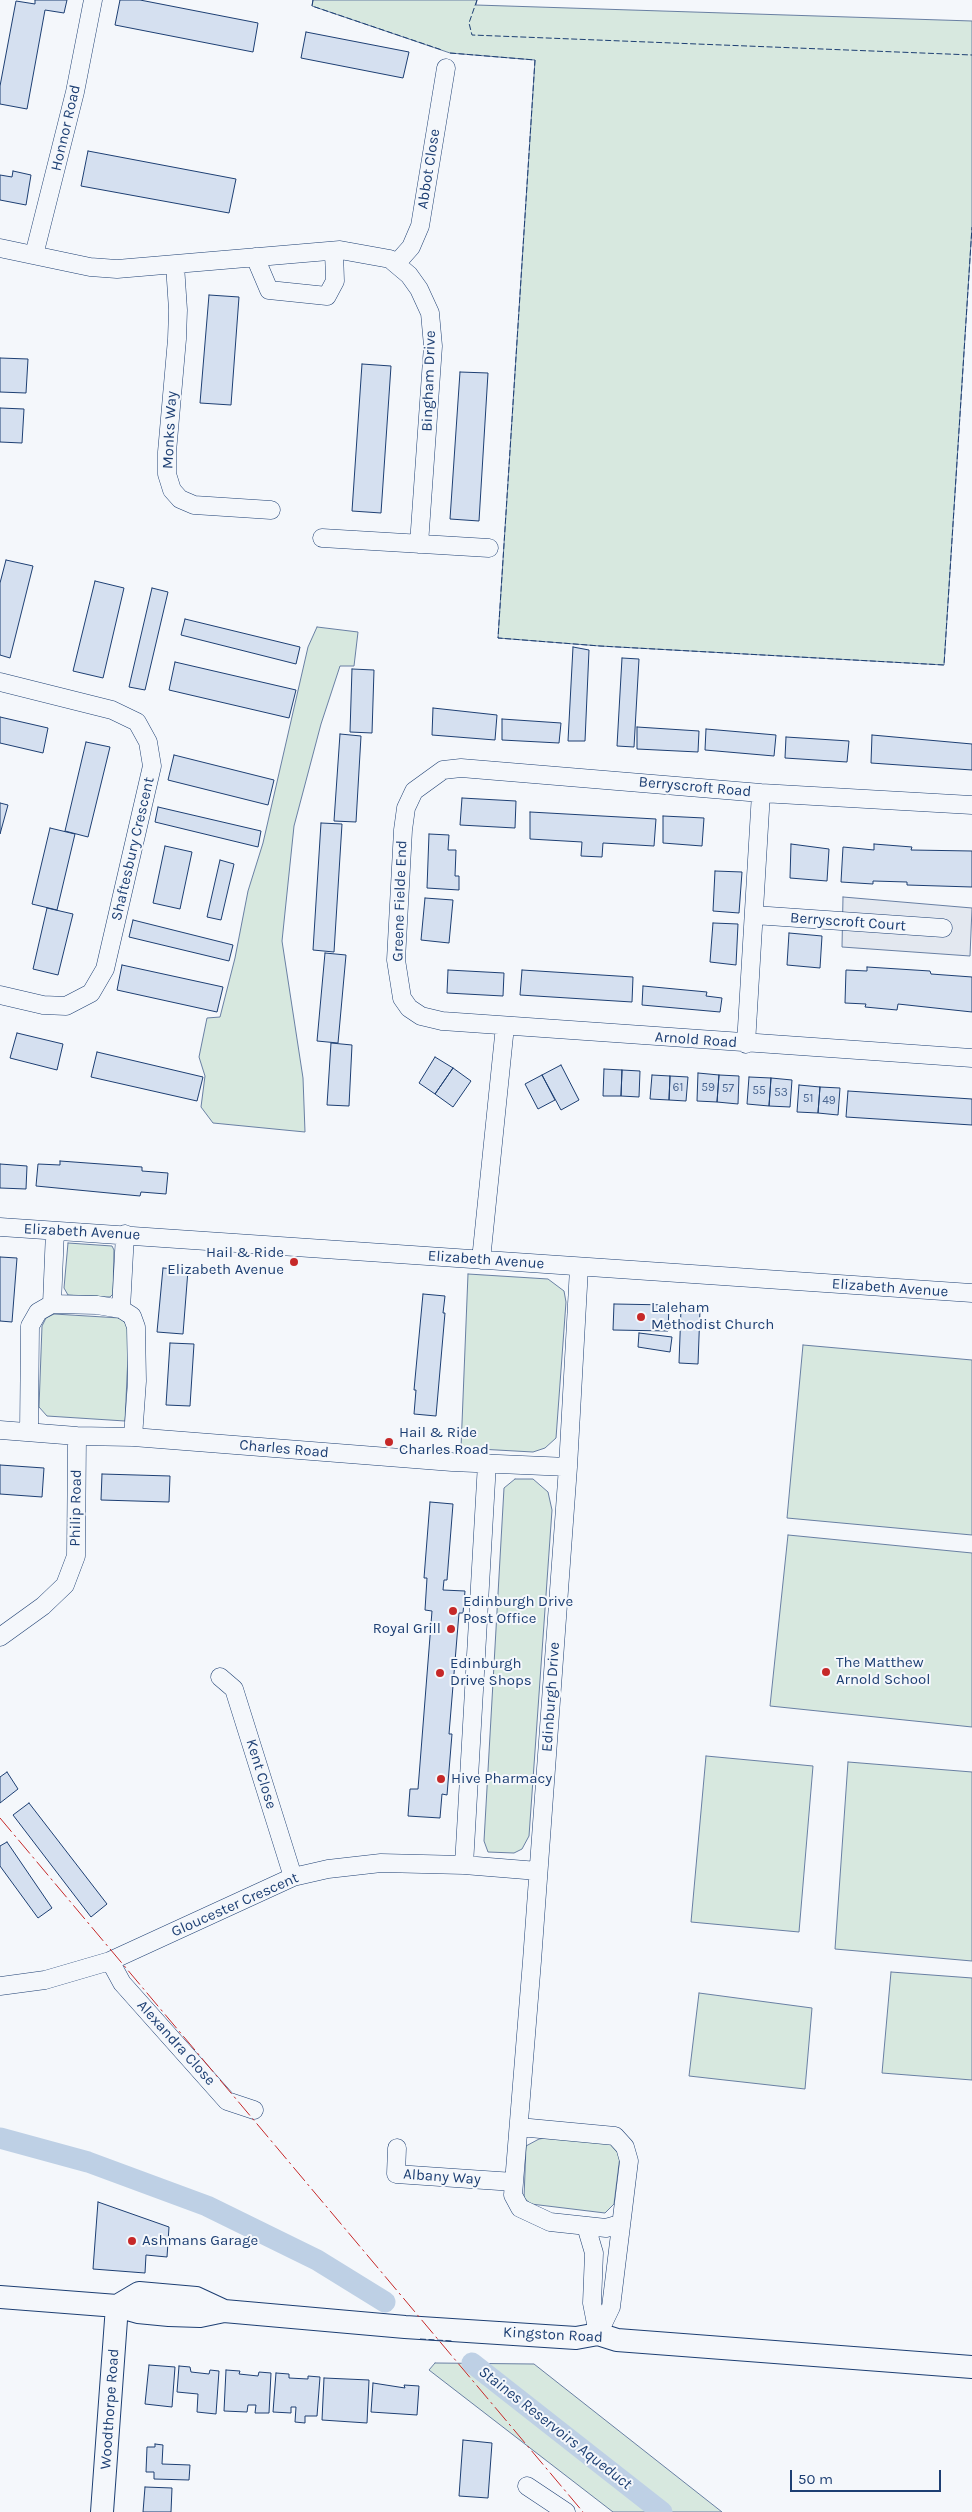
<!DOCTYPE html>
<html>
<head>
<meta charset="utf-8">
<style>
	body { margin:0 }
	#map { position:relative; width:972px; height:2512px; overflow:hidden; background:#f4f7fb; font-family:Karla,sans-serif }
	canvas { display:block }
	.scale { position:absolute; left:790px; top:2470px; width:151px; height:22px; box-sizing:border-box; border:2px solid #1d3f73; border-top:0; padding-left:6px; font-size:15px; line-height:18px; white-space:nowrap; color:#1d3f73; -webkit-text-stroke:4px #f4f7fb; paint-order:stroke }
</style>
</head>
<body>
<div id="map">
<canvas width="972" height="2512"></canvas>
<div class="scale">50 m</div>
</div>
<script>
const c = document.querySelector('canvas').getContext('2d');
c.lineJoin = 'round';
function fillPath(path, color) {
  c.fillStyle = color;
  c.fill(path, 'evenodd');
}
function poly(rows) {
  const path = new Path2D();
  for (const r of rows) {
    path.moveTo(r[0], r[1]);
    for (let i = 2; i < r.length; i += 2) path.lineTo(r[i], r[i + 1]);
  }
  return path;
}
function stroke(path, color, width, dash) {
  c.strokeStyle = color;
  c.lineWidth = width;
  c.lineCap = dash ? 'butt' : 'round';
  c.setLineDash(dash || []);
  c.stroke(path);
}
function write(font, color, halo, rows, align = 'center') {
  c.font = font + ' Karla,sans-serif';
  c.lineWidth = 4;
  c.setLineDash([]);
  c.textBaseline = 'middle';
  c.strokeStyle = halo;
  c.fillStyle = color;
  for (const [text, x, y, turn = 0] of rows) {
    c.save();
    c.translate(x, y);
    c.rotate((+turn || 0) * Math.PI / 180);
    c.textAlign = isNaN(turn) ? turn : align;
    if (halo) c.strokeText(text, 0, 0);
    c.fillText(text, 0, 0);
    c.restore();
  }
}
const green = poly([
	[313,0,477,0,476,5,972,21,972,227,944,665,600,646,498,638,535,60,450,53,312,6,313,0],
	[317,627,358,632,354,666,340,666,321,724,294,826,282,941,303,1078,305,1132,213,1123,201,1107,205,1076,199,1057,207,1018,220,1017,235,958,248,891,263,843,308,647,317,627],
	[68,1243,112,1246,114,1250,113,1294,110,1297,68,1295,64,1288,68,1243],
	[468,1274,548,1279,564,1291,566,1302,556,1438,545,1448,533,1452,461,1448,468,1274],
	[54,1314,120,1318,126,1324,129,1334,125,1421,47,1416,39,1407,42,1326,46,1318,54,1314],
	[803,1345,972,1360,972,1535,787,1518,803,1345],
	[515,1479,533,1479,548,1492,552,1510,529,1836,522,1849,514,1853,488,1852,484,1841,504,1488,515,1479],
	[788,1535,972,1553,972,1727,770,1706,788,1535],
	[706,1756,813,1766,799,1932,691,1922,706,1756],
	[848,1762,972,1772,972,1961,835,1949,848,1762],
	[891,1972,972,1978,972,2080,882,2073,891,1972],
	[699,1993,812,2008,805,2089,689,2076,699,1993],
	[551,2137,607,2141,618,2147,620,2156,614,2204,605,2213,531,2204,524,2198,526,2146,539,2139,551,2137],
	[435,2363,534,2364,722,2512,613,2512,429,2370,435,2363]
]);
fillPath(green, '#d7e8df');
stroke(green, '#687fa3', 1);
const parking = poly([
	[843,897,972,908,970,956,842,947,843,897]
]);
fillPath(parking, '#e3e8f0');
stroke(parking, '#687fa3', 1);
stroke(poly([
	[0,2138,88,2162,207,2206,317,2260,385,2302],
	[472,2363,662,2512]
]), '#bed0e5', 21);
const building = poly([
	[35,0,67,0,64,13,45,10,27,109,0,104,0,86,16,1,35,4,35,0],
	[120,0,140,0,258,23,253,52,115,25,120,0],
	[306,32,409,52,403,78,301,58,306,32],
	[88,151,236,179,229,213,81,186,88,151],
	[13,171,31,175,26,205,0,200,0,175,12,177,13,171],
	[209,295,239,297,231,405,200,403,209,295],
	[0,358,28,359,26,393,0,392,0,358],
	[362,364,391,366,381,513,352,511,362,364],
	[460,372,488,373,479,521,450,519,460,372],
	[0,408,24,409,22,443,0,442,0,408],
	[6,560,33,566,10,658,0,655,0,583,6,560],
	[95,581,124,588,103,678,73,671,95,581],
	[152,588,168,592,145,690,129,687,152,588],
	[185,619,300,647,296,664,181,635,185,619],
	[573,647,589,650,585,741,568,741,573,647],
	[622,658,639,659,634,747,617,746,622,658],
	[175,662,296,690,289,718,169,690,175,662],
	[352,669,374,670,372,733,350,732,352,669],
	[433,708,497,715,495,740,432,735,433,708],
	[0,717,48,728,43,753,0,743,0,717],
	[502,719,561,723,559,743,502,740,502,719],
	[637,727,699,731,698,752,637,749,637,727],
	[706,729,776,735,774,756,705,750,706,729],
	[340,734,361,736,356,822,334,821,340,734],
	[872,735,972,744,972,770,871,763,872,735],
	[786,737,849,741,847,762,785,758,786,737],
	[86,742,110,747,88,837,65,831,86,742],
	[174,755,274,780,268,805,168,780,174,755],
	[462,798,516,801,515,828,460,825,462,798],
	[0,803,8,805,0,834,0,803],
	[158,807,261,831,258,847,155,822,158,807],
	[530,812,656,819,654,846,603,843,602,857,581,856,582,842,530,839,530,812],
	[663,816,704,818,702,846,663,843,663,816],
	[321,823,342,824,334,952,313,950,321,823],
	[50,828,75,834,57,910,32,904,50,828],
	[429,834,449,835,448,850,456,850,455,876,459,876,459,890,427,888,429,834],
	[791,844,829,849,827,881,790,878,791,844],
	[874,844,912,847,911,850,972,851,972,887,907,885,907,882,873,881,873,884,841,882,843,847,874,850,874,844],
	[165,846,192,852,180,909,153,903,165,846],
	[220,860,234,864,221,920,207,917,220,860],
	[715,871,742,872,739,913,713,911,715,871],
	[425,898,453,900,449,943,421,940,425,898],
	[47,908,73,914,58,975,33,969,47,908],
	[133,920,233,945,229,961,129,937,133,920],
	[713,923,738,924,736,965,710,962,713,923],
	[789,933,822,936,820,968,787,965,789,933],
	[325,953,346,955,338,1043,317,1041,325,953],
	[122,965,223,987,217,1012,117,990,122,965],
	[867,967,930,971,931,974,972,977,972,1012,898,1004,897,1010,865,1007,866,1004,845,1003,846,970,867,971,867,967],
	[448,970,504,973,503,996,447,993,448,970],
	[522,970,633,977,632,1002,520,995,522,970],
	[643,986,707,992,706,996,722,998,720,1012,642,1005,643,986],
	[17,1033,63,1044,57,1070,10,1058,17,1033],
	[331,1043,352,1045,349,1106,327,1105,331,1043],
	[97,1052,203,1077,197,1101,91,1077,97,1052],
	[435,1057,453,1068,435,1094,419,1083,435,1057],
	[561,1065,579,1100,561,1110,542,1075,561,1065],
	[453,1068,471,1081,453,1107,435,1094,453,1068],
	[604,1069,622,1070,621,1096,603,1096,604,1069],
	[622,1070,640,1071,639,1097,621,1096,622,1070],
	[698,1073,719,1075,717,1102,697,1101,698,1073],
	[542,1075,555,1100,538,1109,525,1084,542,1075],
	[652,1075,670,1076,669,1100,650,1099,652,1075],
	[719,1075,739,1076,738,1104,717,1102,719,1075],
	[670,1076,688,1077,686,1101,669,1100,670,1076],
	[749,1077,771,1078,769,1106,747,1104,749,1077],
	[771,1078,792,1080,790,1107,769,1106,771,1078],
	[799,1085,820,1087,818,1113,797,1112,799,1085],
	[820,1087,840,1088,838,1115,818,1113,820,1087],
	[848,1091,972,1099,972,1125,846,1117,848,1091],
	[60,1161,142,1167,142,1171,168,1173,166,1194,141,1192,140,1196,36,1186,38,1164,60,1165,60,1161],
	[0,1164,27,1166,26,1189,0,1188,0,1164],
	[0,1257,17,1258,12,1322,0,1321,0,1257],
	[163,1268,188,1270,183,1334,157,1332,163,1268],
	[423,1294,445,1296,443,1313,445,1313,436,1416,414,1414,416,1390,414,1390,423,1294],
	[614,1304,669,1305,668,1331,613,1330,614,1304],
	[681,1309,700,1310,698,1364,679,1363,681,1309],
	[639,1333,672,1337,670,1352,638,1347,639,1333],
	[170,1343,194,1344,190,1406,166,1405,170,1343],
	[0,1465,44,1468,42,1497,0,1494,0,1465],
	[102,1474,170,1476,169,1502,101,1500,102,1474],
	[430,1502,453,1504,447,1580,444,1580,443,1590,465,1591,463,1613,459,1613,449,1734,452,1734,447,1795,442,1794,440,1818,408,1816,410,1789,418,1789,432,1611,425,1610,427,1578,424,1578,430,1502],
	[7,1772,18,1789,0,1803,0,1777,7,1772],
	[29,1803,107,1904,91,1917,13,1815,29,1803],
	[7,1842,52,1908,38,1918,0,1866,0,1846,7,1842],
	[98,2202,169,2227,167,2257,146,2255,145,2273,93,2269,98,2202],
	[149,2365,175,2367,172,2407,145,2404,149,2365],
	[179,2366,190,2367,191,2372,209,2374,210,2370,219,2371,216,2414,197,2412,198,2394,177,2392,179,2366],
	[226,2370,240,2371,239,2374,258,2376,259,2372,271,2373,269,2413,255,2413,256,2405,248,2405,247,2412,224,2411,226,2370],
	[276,2373,289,2374,289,2378,308,2379,308,2376,320,2377,317,2416,305,2416,305,2423,295,2422,296,2407,291,2407,291,2413,273,2412,276,2373],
	[324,2378,369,2380,367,2423,322,2420,324,2378],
	[373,2383,405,2388,404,2385,419,2386,417,2415,371,2412,373,2383],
	[463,2440,492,2443,488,2498,459,2496,463,2440],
	[155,2444,163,2445,162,2464,190,2465,189,2480,154,2479,154,2472,146,2472,147,2447,155,2447,155,2444],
	[145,2487,172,2488,171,2512,143,2512,145,2487]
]);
fillPath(building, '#d5e0f0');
stroke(building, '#1d3f73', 1);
const minor = poly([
	[0,248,90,267,117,269,340,250,390,259,409,275,419,289,430,313,433,346,419,544],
	[34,255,75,92,93,0],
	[255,257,269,290,327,296,335,281,334,251],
	[396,264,411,247,420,226,446,68],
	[175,265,178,310,177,339,167,452,167,474,172,490,180,499,194,505,271,510],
	[322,538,489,548],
	[0,682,112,710,137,722,148,742,152,766,105,969,91,993,66,1006,43,1005,0,995],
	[972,805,761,793,461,768,443,770,414,791,406,808,403,830,396,960,402,998,409,1008,421,1016,442,1021,972,1058],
	[754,915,943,928],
	[746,1044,761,793],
	[0,1227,972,1293],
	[481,1260,505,1026],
	[579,1268,568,1467,532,1961,513,2195,520,2208,550,2222,606,2228,620,2224],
	[52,1304,55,1231],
	[121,1309,125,1234],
	[0,1430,77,1436,133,1437,452,1462,568,1467],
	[29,1432,30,1326,38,1312,52,1304,97,1305,121,1309,132,1316,136,1327,137,1381,133,1437],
	[0,1637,43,1606,65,1585,76,1556,77,1436],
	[220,1677,234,1689,293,1877],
	[464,1865,487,1463],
	[110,1961,122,1983,227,2101,254,2110],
	[0,1986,45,1980,110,1961,293,1877,328,1869,381,1863,464,1865,538,1871],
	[519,2127,615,2136,625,2147,629,2161,611,2307,598,2334],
	[397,2148,396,2174,514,2182],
	[586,2226,594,2253,592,2303,598,2334],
	[527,2486,566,2512]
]);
const tertiary = poly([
	[0,2297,117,2306,138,2312,169,2315,200,2316,224,2311,405,2327,576,2338,598,2334,617,2340,972,2367],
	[117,2306,139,2293,196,2298,224,2311],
	[102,2512,117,2306]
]);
stroke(minor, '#1d3f73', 19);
stroke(tertiary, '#1d3f73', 24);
stroke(minor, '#f4f7fb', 18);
stroke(tertiary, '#f4f7fb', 22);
stroke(poly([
	[313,0,312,6,442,50],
	[477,0,469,23,472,35,972,55],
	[450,53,535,60,498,638,600,646,944,665,972,227],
	[420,2339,452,2341]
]), '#1d3f73', 1, [6, 2.5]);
stroke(poly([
	[0,1818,583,2512]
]), '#c62828', 1, [18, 4, 2.5, 4]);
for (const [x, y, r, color] of [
	[294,1262,5,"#c62828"],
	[641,1317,5,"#c62828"],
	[389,1442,5,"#c62828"],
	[453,1611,5,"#c62828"],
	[451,1629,5,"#c62828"],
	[826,1672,5,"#c62828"],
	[440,1673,5,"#c62828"],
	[441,1779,5,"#c62828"],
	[132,2241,5,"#c62828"]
]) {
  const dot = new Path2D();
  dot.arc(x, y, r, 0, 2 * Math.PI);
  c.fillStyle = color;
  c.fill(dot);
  stroke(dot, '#f4f7fb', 2);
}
write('12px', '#4b6792', null, [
	["61",678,1088],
	["59",708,1088],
	["57",728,1089],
	["55",759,1091],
	["53",781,1093],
	["51",808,1099],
	["49",829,1101]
]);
write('15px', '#1d3f73', '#f4f7fb', [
	["Honnor Road",66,128,-77],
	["Abbot Close",429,169,-81],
	["Bingham Drive",429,381,-88],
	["Monks Way",170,430,-87],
	["Berryscroft Road",695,787,5],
	["Shaftesbury Crescent",133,849,-77],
	["Greene Fielde End",400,901,-88],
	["Berryscroft Court",848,922,4],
	["Arnold Road",696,1040,4],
	["Elizabeth Avenue",82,1232,3],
	["Elizabeth Avenue",486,1260,4],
	["Elizabeth Avenue",890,1288,4],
	["Charles Road",284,1449,5],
	["Philip Road",76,1508,-89],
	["Edinburgh Drive",551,1697,-86],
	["Kent Close",261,1774,73],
	["Gloucester Crescent",235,1905,-24],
	["Alexandra Close",176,2043,48],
	["Albany Way",442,2177,4],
	["Kingston Road",553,2335,3],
	["Woodthorpe Road",110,2409,-86]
]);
write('15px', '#1d3f73', '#f4f7fb', [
	["Hail & Ride",284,1253,"right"],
	["Elizabeth Avenue",284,1270,"right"],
	["Laleham",651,1308],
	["Methodist Church",651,1325],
	["Hail & Ride",399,1433],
	["Charles Road",399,1450],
	["Edinburgh Drive",463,1602],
	["Post Office",463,1619],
	["Royal Grill",441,1629,"right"],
	["The Matthew",836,1663],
	["Arnold School",836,1680],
	["Edinburgh",450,1664],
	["Drive Shops",450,1681],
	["Hive Pharmacy",451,1779],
	["Ashmans Garage",142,2241]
], 'left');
write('italic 16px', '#1d3f73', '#f4f7fb', [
	["Staines Reservoirs Aqueduct",555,2428,38]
]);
</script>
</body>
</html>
